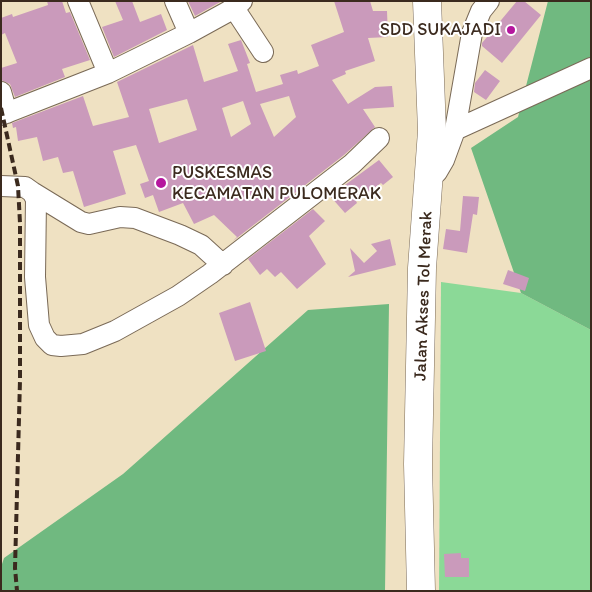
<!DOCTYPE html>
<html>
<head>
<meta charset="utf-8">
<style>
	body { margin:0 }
	#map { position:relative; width:592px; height:592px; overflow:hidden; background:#efe1c2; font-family:Itim,sans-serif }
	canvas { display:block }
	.frame { position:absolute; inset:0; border:2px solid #3b2a1e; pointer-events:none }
</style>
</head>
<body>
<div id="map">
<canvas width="592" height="592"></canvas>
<div class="frame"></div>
</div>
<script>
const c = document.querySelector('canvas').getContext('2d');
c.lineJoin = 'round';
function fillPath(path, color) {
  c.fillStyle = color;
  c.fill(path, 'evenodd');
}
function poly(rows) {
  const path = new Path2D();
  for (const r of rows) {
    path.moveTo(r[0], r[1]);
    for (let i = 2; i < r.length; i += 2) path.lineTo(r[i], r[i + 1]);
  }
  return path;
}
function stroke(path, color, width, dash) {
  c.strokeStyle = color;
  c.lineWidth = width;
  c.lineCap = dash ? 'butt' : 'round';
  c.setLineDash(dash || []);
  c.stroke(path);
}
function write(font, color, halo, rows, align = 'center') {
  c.font = font + ' Itim,sans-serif';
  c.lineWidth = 4;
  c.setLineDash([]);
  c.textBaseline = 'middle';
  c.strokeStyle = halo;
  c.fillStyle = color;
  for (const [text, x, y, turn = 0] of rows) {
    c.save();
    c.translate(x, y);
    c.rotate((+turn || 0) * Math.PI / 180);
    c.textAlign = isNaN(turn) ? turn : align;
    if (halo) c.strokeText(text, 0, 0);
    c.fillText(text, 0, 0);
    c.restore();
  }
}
fillPath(poly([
	[441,282,521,293,591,330,591,591,439,591]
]), '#8bd997');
fillPath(poly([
	[548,1,591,1,591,330,521,293,471,148,518,117],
	[389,304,385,591,1,591,1,567,4,558,123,474,308,310]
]), '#70b980');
fillPath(poly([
	[47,1,62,1,66,13,70,12,90,60,62,69,65,77,15,97,10,84,1,80,1,68,17,63,5,33,1,35,1,18,12,14,13,17,48,5],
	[115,1,132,1,140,22,161,14,167,30,114,57,102,27,123,20],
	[188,1,222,1,195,16],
	[334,1,370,1,373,11,387,11,388,37,368,38,375,61,345,71,346,74,332,80,348,104,375,87,392,86,394,107,363,109,375,127,344,155,233,241,237,237,214,215,194,224,183,203,159,212,153,195,145,198,140,184,149,181,136,145,113,151,126,194,84,207,73,171,63,173,58,157,43,161,37,137,18,141,16,127,13,128,12,123,83,96,93,126,129,117,117,82,193,45,204,82,238,71,228,44,241,40,250,63,247,64,256,92,283,84,280,75,297,70,298,74,319,66,311,45,344,32],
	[289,96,296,117,274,137,260,104],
	[187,99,197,130,159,143,149,109],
	[243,101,251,124,231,137,222,108],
	[517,1,524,1,541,15,502,63,482,46,482,43],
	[485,70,500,81,486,100,474,92,475,83],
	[379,160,393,177,383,185,381,183,356,201,357,203,345,213,330,196],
	[463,196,479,197,477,215,473,214,467,253,443,249,446,229,460,231],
	[313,209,325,221,309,236,326,264,297,289,281,272,275,277,267,269,260,275,248,259],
	[390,239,396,265,348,277,355,271,350,248,364,263,377,251,371,244],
	[508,270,529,278,525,291,503,284],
	[250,302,266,351,235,361,219,313],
	[461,553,461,558,469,558,469,577,445,577,444,554]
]), '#ca9abb');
const minor = poly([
	[78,1,108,73],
	[175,1,189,33],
	[234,8,263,52],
	[1,92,7,113],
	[1,115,108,73,189,33,229,11,242,1],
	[455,130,472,33,481,11,489,1],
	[429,180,437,172,444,160,455,130,591,68],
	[1,186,25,187,32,192,36,199,35,277,39,325,45,338,52,345,61,346,83,344,115,331,178,296,210,274,352,164,379,138],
	[32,192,81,222,89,224,120,217,135,218,180,235,201,245,223,265]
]);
const highway = poly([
	[421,591,418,464,422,268,432,131,427,1]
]);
stroke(minor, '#7a6a57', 22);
stroke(highway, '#7a6a57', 29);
stroke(minor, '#fff', 20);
stroke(highway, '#fff', 28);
stroke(poly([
	[1,108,18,186,20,223,20,380,15,568,17,591]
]), '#3b2a1e', 4, [8, 4]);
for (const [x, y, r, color] of [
	[511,30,5,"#b5179e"],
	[161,183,6,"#b5179e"]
]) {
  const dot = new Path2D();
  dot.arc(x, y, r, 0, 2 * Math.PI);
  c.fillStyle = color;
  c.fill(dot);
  stroke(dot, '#fff', 2);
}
write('18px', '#3b2a1e', '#fff', [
	["SDD SUKAJADI",501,30],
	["PUSKESMAS",172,173,"left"],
	["KECAMATAN PULOMERAK",172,194,"left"]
], 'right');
write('18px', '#3b2a1e', '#fff', [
	["Jalan Akses Tol Merak",424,296,-88]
]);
</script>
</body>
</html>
